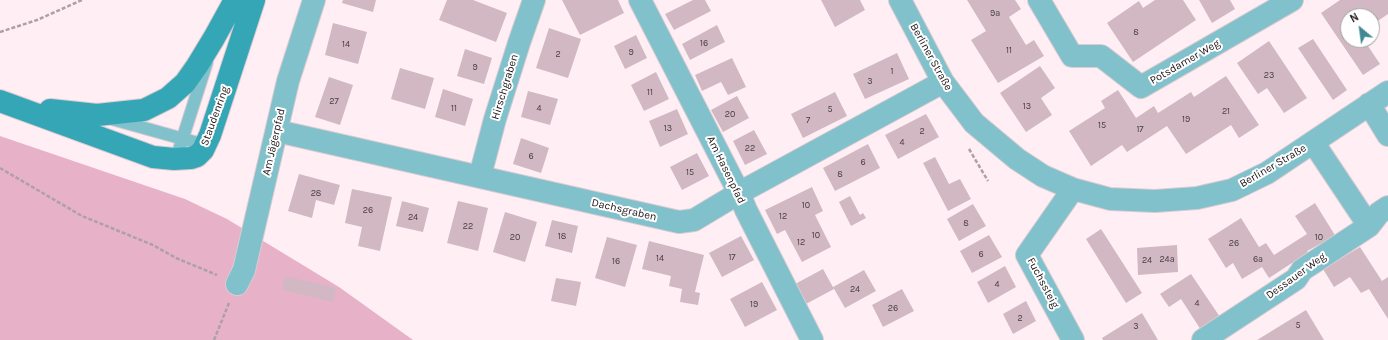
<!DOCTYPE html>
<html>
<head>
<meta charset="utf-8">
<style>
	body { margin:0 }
	#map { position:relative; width:1388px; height:340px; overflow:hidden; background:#ffeff5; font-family:Karla,sans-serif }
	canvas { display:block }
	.north { position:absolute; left:1340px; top:8px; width:40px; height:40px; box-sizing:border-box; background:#fff; border:1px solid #a4a1a2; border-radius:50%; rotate:331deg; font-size:11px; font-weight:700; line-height:16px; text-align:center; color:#1c1317 }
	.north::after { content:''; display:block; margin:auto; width:14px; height:18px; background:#418892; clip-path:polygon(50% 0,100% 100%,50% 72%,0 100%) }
</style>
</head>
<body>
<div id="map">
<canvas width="1388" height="340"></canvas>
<div class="north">N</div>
</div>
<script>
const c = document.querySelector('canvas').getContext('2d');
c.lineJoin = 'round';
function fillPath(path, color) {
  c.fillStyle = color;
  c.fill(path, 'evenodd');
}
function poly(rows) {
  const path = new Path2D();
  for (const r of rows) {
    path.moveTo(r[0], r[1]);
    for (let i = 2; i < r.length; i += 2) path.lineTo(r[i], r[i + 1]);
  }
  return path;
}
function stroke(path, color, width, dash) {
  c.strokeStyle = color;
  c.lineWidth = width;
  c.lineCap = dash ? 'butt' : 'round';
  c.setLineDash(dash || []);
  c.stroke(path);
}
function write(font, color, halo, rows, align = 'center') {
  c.font = font + ' Karla,sans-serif';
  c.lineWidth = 4;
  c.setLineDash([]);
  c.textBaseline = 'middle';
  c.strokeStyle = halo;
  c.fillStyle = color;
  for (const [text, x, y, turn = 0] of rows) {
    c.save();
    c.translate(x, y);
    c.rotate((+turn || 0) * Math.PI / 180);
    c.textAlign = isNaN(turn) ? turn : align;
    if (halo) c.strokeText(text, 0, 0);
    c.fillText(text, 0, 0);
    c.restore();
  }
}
fillPath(poly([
	[0,136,185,199,227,219,339,287,413,340,0,340]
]), '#e7b2c8');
fillPath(poly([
	[343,0,376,0,373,12,342,3],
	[447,0,473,0,507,13,496,42,439,20],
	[562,0,618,0,624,13,580,35],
	[693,0,705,0,711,11,674,30,665,14],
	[821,0,860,0,865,10,835,27],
	[967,0,1015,0,1021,9,1009,17,1026,45,1034,40,1044,56,998,83,971,40,986,31],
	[1155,0,1183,0,1196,20,1133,62,1107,23,1139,1,1143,8],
	[1199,0,1230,0,1235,9,1212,23],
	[1340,0,1388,0,1388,14,1372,25,1372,16,1348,16,1348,40,1364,40,1380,64,1363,75,1321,13],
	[333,23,367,32,358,64,325,55],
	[717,25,725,42,690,60,682,44],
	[549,28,581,39,568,78,536,68],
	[636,35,647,58,625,69,614,46],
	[1313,39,1347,90,1333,100,1298,48],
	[1269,41,1307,98,1284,113,1267,88,1258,94,1237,63],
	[465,49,492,58,484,84,457,76],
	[897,53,909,79,865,99,853,74],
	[732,58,746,87,728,95,721,82,702,91,695,75],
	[1040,66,1055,88,1041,98,1052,115,1026,132,1000,93],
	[400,68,434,78,425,109,391,99],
	[656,72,669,99,644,111,631,85],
	[1226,76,1259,125,1239,138,1231,125,1186,154,1167,126,1127,152,1122,145,1091,166,1069,131,1105,108,1101,101,1118,90,1136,118,1154,106,1158,113,1191,92,1194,97],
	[329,77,353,85,340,125,315,117],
	[443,89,473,99,465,126,435,117],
	[528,91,558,99,550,125,521,117],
	[835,92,847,116,803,138,791,114],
	[737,96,749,118,723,132,711,110],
	[677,109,688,134,660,147,649,121],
	[926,114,939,137,898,159,885,135],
	[754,130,767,154,745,165,733,141],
	[521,138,549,148,541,173,513,164],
	[868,144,880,168,835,191,823,168],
	[697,153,709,176,682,190,670,167],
	[935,157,949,184,960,179,971,199,948,211,923,163],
	[299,174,340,185,334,205,316,200,312,218,288,211],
	[812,187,823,211,815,215,831,247,802,262,785,230,777,234,765,210],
	[352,189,392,197,380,251,358,246,362,227,345,223],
	[850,196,860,215,863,213,866,218,851,226,839,202],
	[402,201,429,208,423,232,396,226],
	[458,201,488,208,478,251,447,243],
	[1315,203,1338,240,1323,250,1320,244,1307,251,1311,257,1295,268,1292,263,1269,278,1262,267,1242,279,1233,263,1226,268,1208,239,1241,218,1259,247,1266,243,1274,255,1307,234,1295,216],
	[973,204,986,226,959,241,947,219],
	[505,212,537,222,525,262,493,252],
	[552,220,578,226,572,253,545,246],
	[1101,229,1142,293,1126,303,1086,239],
	[989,235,1002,257,972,273,960,251],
	[741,236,754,260,722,277,709,253],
	[607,237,637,245,625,287,595,278],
	[649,241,704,255,695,292,700,293,698,305,680,302,682,289,669,286,671,276,642,269],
	[1177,245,1178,272,1138,275,1137,248],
	[1360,247,1382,281,1388,277,1388,319,1369,289,1361,293,1350,277,1334,287,1323,269],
	[1005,266,1016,287,988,303,977,282],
	[823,269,834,289,806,304,795,284],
	[864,270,876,291,845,308,833,287],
	[1191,274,1220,317,1201,330,1181,299,1169,307,1160,294],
	[285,276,336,288,333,302,282,290],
	[556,278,581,282,576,306,551,301],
	[762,282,777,310,745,327,730,299],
	[902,289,914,311,883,327,872,305],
	[1026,301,1036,321,1013,334,1003,314],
	[1306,310,1324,340,1257,340],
	[1142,313,1158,340,1103,340,1102,338]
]), '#d1b8c2');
const lane = poly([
	[112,119,205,145],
	[176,159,207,62]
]);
const street = poly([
	[640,0,739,193,746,210,812,340],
	[900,0,943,82,974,123,1017,159,1043,176,1073,189,1110,199,1155,201,1197,198,1232,190,1267,173,1388,92],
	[1039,0,1072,56,1101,56,1141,87,1292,0],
	[1369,104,1388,135],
	[277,131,679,222,694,220,739,193,943,82],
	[1313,142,1369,226],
	[480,176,495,119,519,43,534,0],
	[1073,189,1027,255,1073,340],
	[237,284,244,270,288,81,314,0],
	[1203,340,1296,279,1302,270,1369,226,1379,213,1388,207]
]);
const secondary = poly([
	[0,101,153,157,174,159,191,158,197,156,203,150,210,135,254,0],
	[50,110,97,115,144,110,168,98,185,83,197,66,214,38,235,0]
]);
stroke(lane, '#dbccd1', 14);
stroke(street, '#dbccd1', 24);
stroke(secondary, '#dbccd1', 24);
stroke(poly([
	[0,32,37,20,82,0],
	[969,149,988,181],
	[0,168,82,216,153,245,176,258,217,275],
	[214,340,229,303]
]), '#aea0a5', 2.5, [4, 2]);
stroke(lane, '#80c1cb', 12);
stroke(street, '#80c1cb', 22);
stroke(secondary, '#34a6b6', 22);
write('9px', '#493c42', null, [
	["9a",995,13],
	["8",1136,32],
	["16",704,43],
	["14",346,44],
	["11",1009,50],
	["9",631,52],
	["2",558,54],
	["9",475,67],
	["1",892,71],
	["23",1269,75],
	["3",870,81],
	["11",650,92],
	["27",334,101],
	["13",1027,106],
	["11",454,108],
	["4",539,108],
	["5",830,109],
	["21",1226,111],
	["20",730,114],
	["19",1186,119],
	["7",808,120],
	["15",1102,125],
	["13",668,128],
	["17",1140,129],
	["2",922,131],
	["4",902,142],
	["22",750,148],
	["6",531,156],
	["6",863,162],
	["15",690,172],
	["8",840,174],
	["28",316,193],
	["10",806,205],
	["26",368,210],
	["12",783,216],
	["24",413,217],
	["8",966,223],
	["22",468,226],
	["10",816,235],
	["18",562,236],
	["20",515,237],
	["10",1319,237],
	["12",801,242],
	["26",1234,243],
	["6",981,254],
	["17",732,257],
	["14",660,258],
	["24a",1167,259],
	["6a",1258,259],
	["24",1147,260],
	["16",616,261],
	["4",997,284],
	["24",855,289],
	["4",1197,303],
	["19",754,304],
	["26",893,308],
	["2",1020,318],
	["5",1298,325],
	["3",1136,326]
]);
write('11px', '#1c1317', '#fff', [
	["Berliner Straße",931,57,61],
	["Potsdamer Weg",1185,62,-30],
	["Hirschgraben",505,87,-73],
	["Staudenring",215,116,-70],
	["Am Jägerpfad",274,142,-77],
	["Berliner Straße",1273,166,-30],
	["Am Hasenpfad",726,170,64],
	["Dachsgraben",624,210,13],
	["Dessauer Weg",1296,276,-36],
	["Fuchssteig",1043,283,62]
]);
</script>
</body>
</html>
